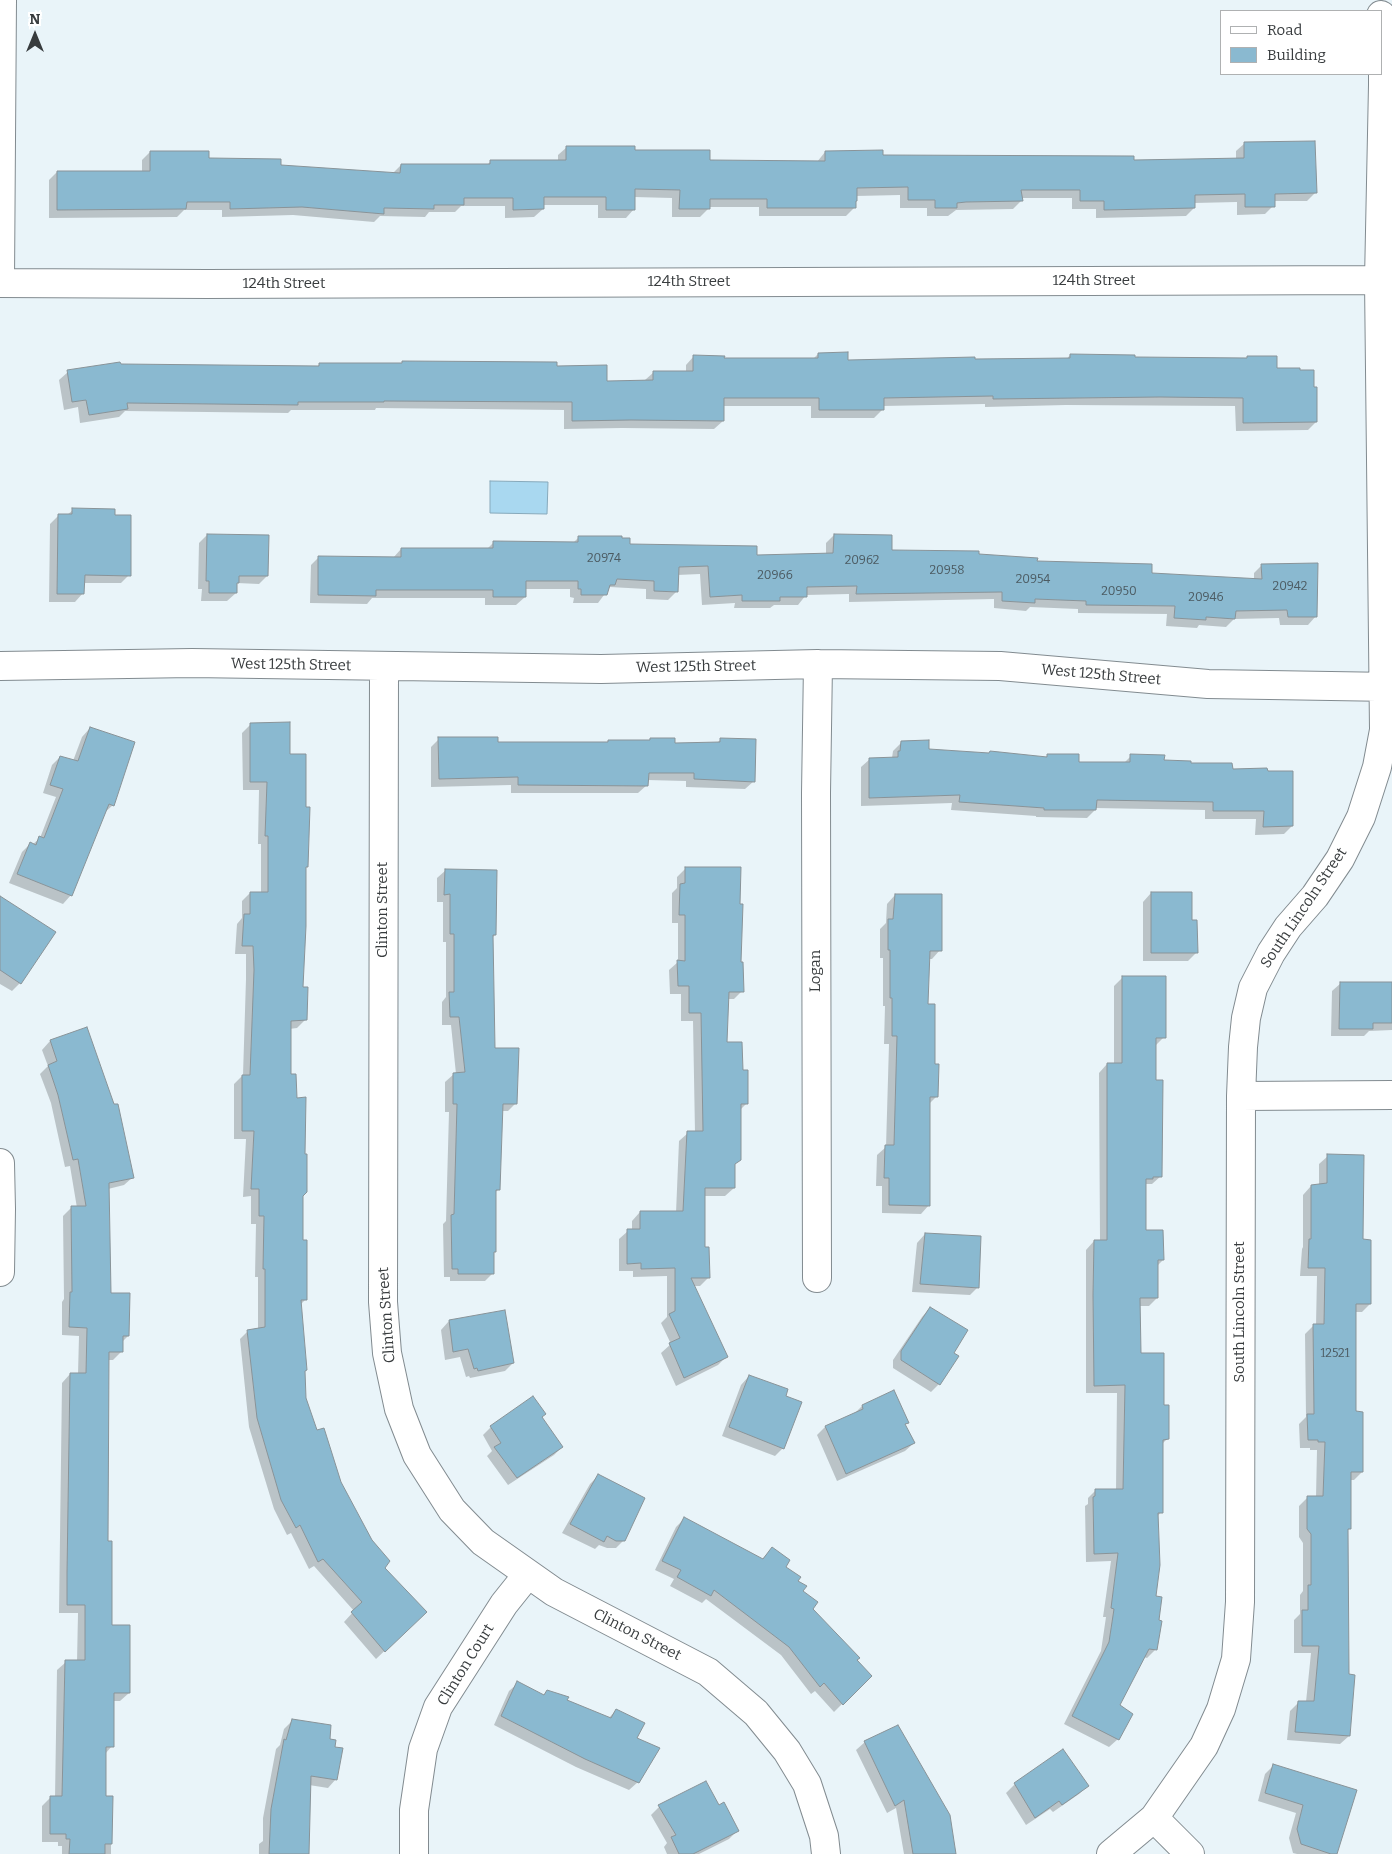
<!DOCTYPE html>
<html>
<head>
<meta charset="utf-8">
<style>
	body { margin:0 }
	#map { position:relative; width:1392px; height:1854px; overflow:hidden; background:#e9f4f9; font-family:Bitter,serif }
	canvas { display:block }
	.legend { position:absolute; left:1220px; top:10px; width:162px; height:65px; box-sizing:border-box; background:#fff; border:1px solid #afb1b2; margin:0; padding:6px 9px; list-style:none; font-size:15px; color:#383c3e }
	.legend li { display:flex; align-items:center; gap:10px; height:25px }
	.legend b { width:25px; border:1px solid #afb1b2 }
	.north { position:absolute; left:10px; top:10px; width:50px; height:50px; -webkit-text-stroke:4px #fff; paint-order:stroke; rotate:0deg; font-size:14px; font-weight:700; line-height:20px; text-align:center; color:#383c3e }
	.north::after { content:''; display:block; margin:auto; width:18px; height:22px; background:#383c3e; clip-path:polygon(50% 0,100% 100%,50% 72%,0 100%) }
</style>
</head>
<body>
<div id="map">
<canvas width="1392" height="1854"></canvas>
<ul class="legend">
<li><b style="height:6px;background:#fff"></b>Road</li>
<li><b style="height:14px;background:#8ab9d0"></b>Building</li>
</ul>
<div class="north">N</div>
</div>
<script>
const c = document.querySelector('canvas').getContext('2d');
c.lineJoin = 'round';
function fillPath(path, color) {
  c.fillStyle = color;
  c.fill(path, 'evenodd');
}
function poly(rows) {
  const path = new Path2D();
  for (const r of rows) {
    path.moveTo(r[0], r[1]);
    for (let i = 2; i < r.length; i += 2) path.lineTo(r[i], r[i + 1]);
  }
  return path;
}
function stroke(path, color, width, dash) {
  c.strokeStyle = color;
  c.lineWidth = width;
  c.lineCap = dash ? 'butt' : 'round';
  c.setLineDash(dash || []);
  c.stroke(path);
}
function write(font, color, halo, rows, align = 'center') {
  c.font = font + ' Bitter,serif';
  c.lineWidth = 4;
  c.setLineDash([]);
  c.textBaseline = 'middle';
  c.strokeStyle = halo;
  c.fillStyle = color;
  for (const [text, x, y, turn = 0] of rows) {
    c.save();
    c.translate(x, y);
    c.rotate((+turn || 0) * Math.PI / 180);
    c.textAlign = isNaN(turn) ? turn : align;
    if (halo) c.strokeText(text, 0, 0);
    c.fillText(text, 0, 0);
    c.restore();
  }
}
const water = poly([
	[490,481,548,482,547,514,490,513,490,481]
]);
fillPath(water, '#a9d8f0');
stroke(water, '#87a9bb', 1);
fillPath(poly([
	[1245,143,1315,193,1307,201,1273,201,1273,206,1265,214,1237,215,1237,202,1194,203,1194,208,1186,216,1096,218,1096,209,1072,209,1072,198,1021,198,1021,201,1013,209,956,210,948,216,927,216,927,208,900,208,900,195,856,196,854,208,846,216,759,216,759,207,708,207,708,209,700,217,672,217,672,198,634,197,634,209,626,218,598,218,598,205,543,205,543,209,534,217,505,218,505,206,461,206,455,212,429,212,425,217,380,216,374,222,293,215,222,217,222,210,184,210,177,217,49,218,49,180,57,172,142,172,142,160,150,152,280,166,392,174,401,165,486,166,490,162,558,162,558,155,567,147,634,152,709,161,817,162,825,152,881,156,1133,161,1236,159,1236,151],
	[818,354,847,361,1066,360,1070,355,1134,358,1246,359,1248,357,1276,369,1316,422,1308,430,1236,431,1235,406,1066,405,985,407,985,404,883,406,883,409,874,418,811,418,811,406,723,406,723,421,714,429,622,428,564,429,564,410,376,408,375,410,291,410,288,413,125,411,119,417,80,423,78,407,64,410,59,380,68,372,120,365,317,367,320,364,555,367,606,382,645,380,654,372,686,372,686,365,694,356,723,359,812,360],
	[73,510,114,517,129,575,121,583,83,583,83,593,75,602,49,602,50,524,59,515,67,515],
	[207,535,267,576,259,584,237,583,236,593,227,601,201,601,202,589,198,589,199,543],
	[834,535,890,552,978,556,1150,574,1254,580,1254,573,1262,565,1316,616,1308,625,1280,625,1279,618,1234,619,1226,627,1199,625,1197,628,1166,626,1167,614,1078,613,1078,609,1030,607,1026,611,994,608,994,599,849,602,849,594,806,595,798,605,774,605,770,608,734,608,735,603,702,605,700,574,677,575,677,591,668,600,646,599,646,589,610,587,598,603,573,603,574,598,570,597,570,589,525,589,525,597,516,605,485,605,485,598,372,598,367,604,310,603,311,565,319,557,393,558,401,549,487,549,494,542,573,543,579,537,629,546,756,556,826,555,826,543],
	[251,724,289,756,307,866,305,868,302,988,305,1020,297,1028,289,1029,290,1076,302,1195,302,1241,305,1300,300,1305,305,1399,316,1432,340,1482,384,1568,417,1620,376,1659,344,1622,354,1611,314,1566,309,1569,291,1533,287,1535,274,1509,249,1427,240,1339,248,1331,258,1330,258,1277,255,1277,256,1224,251,1224,251,1196,243,1197,246,1139,234,1139,234,1084,243,1075,246,979,246,954,235,954,237,924,242,918,242,901,250,893,261,893,261,844,258,844,259,790,243,790,242,733],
	[90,728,113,805,104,813,71,895,63,904,9,883,22,852,30,844,32,845,40,838,56,797,43,793,52,765,60,757,73,761,82,737],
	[439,739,497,743,606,743,608,741,648,742,650,739,674,744,717,743,721,739,754,781,745,789,686,787,686,781,647,780,647,785,638,793,511,793,511,785,431,787,431,747],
	[901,743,928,750,1045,758,1048,755,1077,764,1123,764,1131,756,1232,770,1292,826,1284,834,1255,835,1256,819,1205,819,1205,810,1095,808,1095,810,1087,818,1036,817,1036,816,951,810,952,803,861,806,861,767,870,759,892,758,893,751],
	[686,868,740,963,742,991,734,999,727,999,725,1044,742,1071,747,1103,740,1110,739,1160,733,1166,734,1188,725,1196,704,1196,704,1248,709,1277,700,1286,693,1286,726,1357,718,1365,676,1386,661,1353,671,1344,661,1323,667,1317,667,1276,633,1277,633,1271,619,1271,619,1239,628,1231,632,1231,632,1221,640,1212,676,1213,679,1141,688,1133,695,1133,693,1021,681,1021,681,994,670,994,669,970,678,962,678,923,672,923,672,893,677,888,677,877],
	[446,870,495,935,492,938,494,1050,516,1103,508,1111,501,1111,498,1190,494,1193,495,1251,493,1253,493,1273,485,1281,450,1281,450,1277,444,1277,443,1224,446,1221,449,1112,445,1112,445,1082,454,1074,456,1074,451,1025,442,1025,442,1002,446,997,446,942,443,942,443,902,437,902,437,878],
	[1151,893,1191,922,1196,953,1188,961,1143,961,1143,902],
	[895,895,940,950,932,959,928,959,927,1005,937,1096,929,1104,929,1205,921,1214,882,1213,882,1186,876,1186,877,1155,886,1147,889,1044,884,1044,885,1006,883,1006,883,958,880,958,880,929,886,923,887,904],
	[0,901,20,983,12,991,0,984],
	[1123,977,1164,1037,1155,1046,1155,1081,1161,1176,1152,1184,1145,1184,1145,1232,1163,1260,1157,1266,1157,1298,1149,1306,1139,1306,1140,1355,1163,1406,1167,1439,1162,1444,1161,1512,1157,1517,1154,1598,1156,1649,1147,1658,1143,1657,1118,1706,1118,1739,1109,1747,1064,1724,1101,1651,1106,1617,1103,1617,1111,1561,1086,1562,1085,1506,1088,1504,1088,1498,1096,1490,1116,1490,1117,1393,1086,1393,1086,1250,1094,1241,1100,1241,1099,1073,1107,1064,1114,1064,1114,986],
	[1341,983,1392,984,1392,1030,1369,1031,1364,1036,1331,1036,1332,991],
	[86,1029,133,1177,124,1185,108,1189,109,1294,128,1336,122,1342,121,1352,113,1360,108,1360,107,1542,111,1627,129,1693,120,1701,112,1701,112,1746,105,1754,104,1798,111,1798,111,1854,62,1854,62,1846,58,1846,58,1842,42,1842,42,1806,50,1798,55,1798,57,1670,66,1662,77,1662,78,1613,59,1613,62,1383,70,1374,78,1374,79,1336,62,1335,62,1302,64,1299,63,1216,71,1208,77,1208,70,1166,65,1167,51,1103,40,1074,48,1066,42,1050,50,1041],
	[1328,1156,1362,1241,1370,1304,1362,1312,1355,1312,1355,1413,1362,1472,1354,1480,1350,1480,1349,1529,1347,1531,1349,1736,1340,1744,1287,1740,1290,1711,1299,1702,1306,1702,1311,1653,1294,1653,1294,1620,1300,1614,1300,1595,1303,1591,1303,1543,1299,1537,1299,1506,1308,1497,1316,1497,1317,1450,1310,1450,1310,1448,1300,1448,1299,1424,1306,1417,1305,1334,1314,1325,1316,1325,1317,1276,1300,1276,1302,1249,1303,1247,1303,1195,1311,1186,1319,1185,1319,1164],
	[925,1234,978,1287,970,1295,912,1292,917,1243],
	[930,1308,953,1353,939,1384,931,1392,893,1368,893,1360,922,1317],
	[449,1321,513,1363,505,1371,470,1378,469,1376,466,1377,460,1357,445,1360,441,1330],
	[749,1376,784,1397,783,1448,775,1456,722,1436,741,1385],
	[862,1406,907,1422,904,1426,914,1443,905,1451,837,1481,817,1435,825,1427,854,1414],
	[491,1427,562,1447,554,1455,508,1485,487,1456,492,1451,483,1435],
	[598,1476,624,1540,616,1548,607,1548,599,1545,595,1549,562,1533,590,1484],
	[684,1519,761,1560,772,1549,784,1568,797,1581,811,1609,870,1676,834,1712,815,1691,811,1694,781,1655,706,1599,702,1603,670,1586,674,1579,655,1570,676,1527],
	[518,1683,543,1696,547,1691,608,1719,616,1710,635,1739,638,1782,629,1790,576,1767,494,1725,509,1691],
	[292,1721,328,1740,336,1779,328,1788,309,1785,307,1854,259,1854,259,1844,263,1841,263,1818,276,1749,280,1745,284,1729],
	[865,1742,955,1854,904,1854,896,1808,887,1813,856,1750],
	[1062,1751,1087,1786,1079,1794,1053,1812,1050,1809,1026,1825,1006,1793,1015,1784],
	[1273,1766,1356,1790,1336,1854,1297,1854,1293,1853,1289,1838,1296,1813,1258,1801,1265,1774],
	[705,1783,718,1806,737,1831,729,1839,699,1854,667,1854,664,1847,667,1843,651,1815,659,1807]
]), '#0003');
const building = poly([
	[1315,141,1317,193,1275,194,1275,207,1245,207,1245,194,1195,195,1195,208,1104,210,1104,201,1080,201,1080,190,1021,190,1023,201,966,202,957,203,957,208,935,208,935,200,908,200,908,187,857,188,857,201,856,201,856,208,767,208,767,199,710,199,710,209,679,209,680,190,635,189,635,210,606,210,606,197,544,197,544,209,513,210,513,198,464,198,464,205,434,205,434,209,384,208,384,214,302,207,230,209,230,202,187,202,186,209,57,210,57,171,150,171,150,151,209,151,209,158,281,159,281,165,400,173,401,164,490,164,490,160,566,160,566,146,635,146,635,150,710,150,710,160,825,161,825,151,883,150,883,155,1134,156,1134,160,1244,158,1244,142,1315,141],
	[848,352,848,360,975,357,975,359,1070,358,1070,354,1135,355,1135,357,1247,358,1247,356,1277,356,1277,368,1300,368,1300,370,1314,370,1314,387,1317,387,1317,422,1243,423,1243,398,1160,397,993,399,993,396,884,398,884,410,819,410,819,398,724,398,724,421,631,420,572,421,572,402,384,401,384,402,298,402,298,405,127,403,128,409,89,415,86,400,72,402,67,370,120,362,121,364,319,366,319,363,402,363,402,361,557,362,557,366,607,365,607,381,653,380,653,371,693,371,693,355,725,356,724,358,818,358,818,353,848,352],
	[72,508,115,509,115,515,131,515,131,576,85,575,84,594,57,594,58,514,72,514,72,508],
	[207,534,269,535,268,576,239,576,239,583,237,583,237,593,209,593,209,581,206,581,207,534],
	[834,534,892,535,892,550,979,551,979,554,1038,558,1037,561,1152,564,1152,573,1262,579,1261,564,1318,563,1317,617,1288,617,1287,610,1236,611,1235,619,1206,617,1206,620,1174,618,1175,606,1086,605,1086,601,1035,599,1035,603,1002,601,1002,592,856,594,857,586,807,587,807,597,780,597,780,601,742,601,742,595,710,597,708,566,679,567,678,592,654,591,654,581,617,579,615,585,610,585,607,595,581,595,581,589,578,589,578,581,526,581,526,597,493,597,493,590,376,590,376,596,318,595,318,556,401,557,401,548,493,548,493,541,578,542,578,536,622,536,622,538,630,538,630,544,757,546,757,555,833,553,834,534],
	[290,722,290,754,306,754,306,807,310,807,308,867,306,867,306,926,303,987,308,987,307,1020,291,1021,291,1074,296,1074,297,1098,306,1097,305,1154,307,1154,307,1192,303,1196,303,1240,307,1240,307,1300,301,1300,307,1370,305,1371,306,1398,317,1430,324,1428,341,1482,372,1540,390,1561,385,1568,427,1612,385,1652,351,1612,362,1602,323,1559,318,1562,300,1525,296,1528,281,1500,257,1418,247,1330,265,1327,265,1269,263,1269,264,1216,259,1216,259,1189,251,1189,254,1131,242,1131,242,1075,250,1075,254,970,253,946,242,946,244,914,250,914,250,892,268,892,268,836,265,836,267,782,250,782,250,723,290,722],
	[90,727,135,742,114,806,109,804,72,896,17,874,30,842,36,845,39,836,44,838,63,789,50,785,60,756,78,761,90,727],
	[438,737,498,737,498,742,608,742,608,740,650,740,650,738,675,738,675,743,720,742,720,738,756,739,755,782,694,779,694,773,649,773,648,786,518,785,518,777,439,779,438,737],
	[929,740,929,749,989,753,990,751,1047,757,1047,754,1079,754,1079,762,1130,762,1130,754,1165,755,1164,760,1191,761,1191,763,1232,763,1233,769,1267,768,1268,771,1293,771,1293,826,1263,827,1264,811,1213,811,1213,802,1097,800,1096,810,1044,810,1044,808,959,802,960,795,869,798,869,758,898,757,898,751,900,751,901,741,929,740],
	[685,867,741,867,740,904,743,904,741,962,743,962,744,992,729,992,727,1042,742,1042,743,1070,748,1070,748,1104,741,1104,741,1160,735,1164,735,1188,705,1188,705,1247,709,1247,710,1278,691,1278,728,1357,684,1378,669,1343,680,1338,669,1314,675,1311,675,1268,641,1269,641,1263,627,1264,627,1229,640,1229,640,1211,683,1211,687,1131,703,1131,701,1013,689,1013,689,986,678,986,677,960,685,961,685,915,679,915,680,884,685,883,685,867],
	[445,869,497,870,496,935,493,935,495,1048,519,1048,517,1104,503,1104,500,1190,496,1190,496,1252,494,1252,494,1274,458,1274,458,1269,452,1269,451,1215,454,1214,457,1104,453,1104,453,1073,465,1072,459,1017,450,1017,449,992,454,992,454,934,450,934,450,894,444,895,445,869],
	[1151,892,1192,892,1192,920,1197,920,1198,953,1151,953,1151,892],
	[895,894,942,894,942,951,930,951,928,1004,935,1004,935,1064,939,1064,938,1097,930,1097,930,1206,889,1205,889,1178,884,1178,885,1145,894,1145,897,1036,892,1036,892,998,890,998,890,950,888,950,888,919,893,919,895,894],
	[0,896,56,932,21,984,0,970,0,896],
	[1122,976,1166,976,1166,1038,1156,1038,1156,1080,1163,1080,1162,1177,1153,1177,1153,1179,1146,1179,1146,1230,1163,1230,1164,1260,1158,1260,1158,1298,1140,1298,1141,1353,1164,1353,1164,1405,1169,1405,1169,1439,1163,1440,1163,1513,1158,1513,1160,1565,1156,1596,1162,1597,1159,1620,1162,1621,1157,1650,1149,1649,1120,1705,1133,1714,1119,1740,1072,1716,1109,1642,1114,1609,1111,1608,1118,1553,1094,1554,1093,1497,1095,1496,1095,1489,1123,1489,1125,1385,1094,1386,1093,1295,1094,1240,1107,1240,1107,1063,1122,1063,1122,976],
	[1340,982,1392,982,1392,1023,1373,1023,1373,1029,1339,1029,1340,982],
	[87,1027,114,1104,118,1104,134,1178,109,1183,111,1293,130,1293,129,1336,123,1336,123,1352,109,1352,108,1541,112,1541,112,1625,130,1625,130,1693,114,1693,114,1747,106,1747,106,1796,113,1796,112,1844,105,1844,105,1854,69,1854,70,1839,66,1839,66,1834,50,1834,50,1796,62,1796,65,1660,85,1660,85,1605,67,1605,67,1573,70,1373,86,1373,87,1328,69,1327,70,1292,72,1292,71,1206,86,1206,78,1159,73,1160,58,1095,48,1065,57,1061,50,1040,87,1027],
	[1327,1154,1364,1155,1363,1239,1371,1240,1371,1304,1356,1304,1356,1411,1363,1412,1363,1472,1351,1472,1351,1529,1348,1529,1349,1674,1355,1675,1350,1736,1295,1732,1298,1701,1314,1701,1319,1646,1302,1646,1302,1610,1308,1610,1308,1585,1311,1585,1311,1534,1307,1529,1307,1496,1323,1496,1325,1442,1318,1442,1318,1440,1308,1440,1307,1414,1314,1414,1313,1324,1324,1324,1325,1268,1308,1268,1309,1239,1311,1239,1311,1185,1327,1183,1327,1154],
	[925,1233,981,1236,979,1288,920,1284,925,1233],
	[930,1307,968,1330,954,1353,959,1356,940,1385,901,1360,901,1351,930,1307],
	[505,1310,514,1363,478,1371,477,1368,474,1369,468,1349,453,1352,449,1320,505,1310],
	[749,1375,788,1389,786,1396,802,1402,784,1449,729,1427,749,1375],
	[894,1390,909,1423,905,1424,915,1443,846,1474,825,1426,863,1409,862,1405,894,1390],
	[533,1396,546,1414,542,1417,563,1447,517,1478,494,1447,501,1443,490,1426,533,1396],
	[598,1474,645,1498,625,1541,616,1541,607,1536,604,1542,570,1524,598,1474],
	[684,1517,763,1559,772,1547,790,1560,786,1567,801,1577,798,1581,807,1586,803,1591,818,1602,813,1609,860,1658,857,1660,872,1676,843,1705,824,1683,820,1687,789,1647,714,1590,711,1596,677,1577,681,1570,662,1561,684,1517],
	[517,1681,544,1695,547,1690,569,1697,567,1700,611,1718,616,1709,645,1723,637,1738,660,1748,639,1783,585,1759,501,1716,517,1681],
	[292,1719,331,1725,330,1739,336,1740,335,1747,343,1748,337,1780,311,1776,309,1854,269,1854,271,1809,284,1739,286,1740,292,1719],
	[898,1725,950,1815,956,1854,913,1854,904,1800,895,1806,864,1741,898,1725],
	[1063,1749,1089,1786,1062,1805,1059,1801,1035,1818,1014,1783,1063,1749],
	[1273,1764,1357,1790,1337,1854,1331,1854,1301,1844,1297,1829,1303,1805,1265,1793,1273,1764],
	[706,1781,719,1805,724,1802,739,1831,693,1854,679,1854,671,1837,676,1835,658,1805,706,1781]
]);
fillPath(building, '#8ab9d0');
stroke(building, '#899398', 1);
const minor = poly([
	[0,279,2,0],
	[0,283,207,284,1379,280],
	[0,666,192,663,601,669,818,664,1000,666,1208,684,1392,687],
	[384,667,383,1302,387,1353,399,1409,417,1455,452,1510,483,1542,554,1592,708,1672,756,1713,787,1751,807,1784,824,1836,826,1854],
	[1241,1096,1392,1095],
	[0,1163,1,1209,0,1272],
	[817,1278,816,793,818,664],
	[1154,1818,1190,1854],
	[414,1854,414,1810,423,1749,438,1707,504,1604,528,1574],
	[1111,1854,1154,1818,1204,1746,1221,1709,1236,1659,1240,1602,1241,1096,1243,1047,1246,1018,1253,988,1271,953,1288,927,1315,896,1340,859,1361,817,1377,767,1384,730,1379,280,1383,85,1383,26,1381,15]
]);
stroke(minor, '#828b90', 30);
stroke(minor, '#fff', 28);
write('12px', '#4c5b62', null, [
	["20974",604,559],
	["20962",862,561],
	["20958",947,571],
	["20966",775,576],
	["20954",1033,580],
	["20942",1290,587],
	["20950",1119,592],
	["20946",1206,598],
	["12521",1335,1354]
]);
write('15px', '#383c3e', '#fff', [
	["124th Street",1094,281],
	["124th Street",689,282],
	["124th Street",284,284],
	["West 125th Street",291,665,1],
	["West 125th Street",696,667,-1],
	["West 125th Street",1101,675,5],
	["South Lincoln Street",1304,908,-56],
	["Clinton Street",383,910,-90],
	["Logan",816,971,-90],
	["South Lincoln Street",1240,1312,-90],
	["Clinton Street",387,1315,-94],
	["Clinton Street",637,1635,27],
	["Clinton Court",466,1665,-58]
]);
</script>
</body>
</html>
